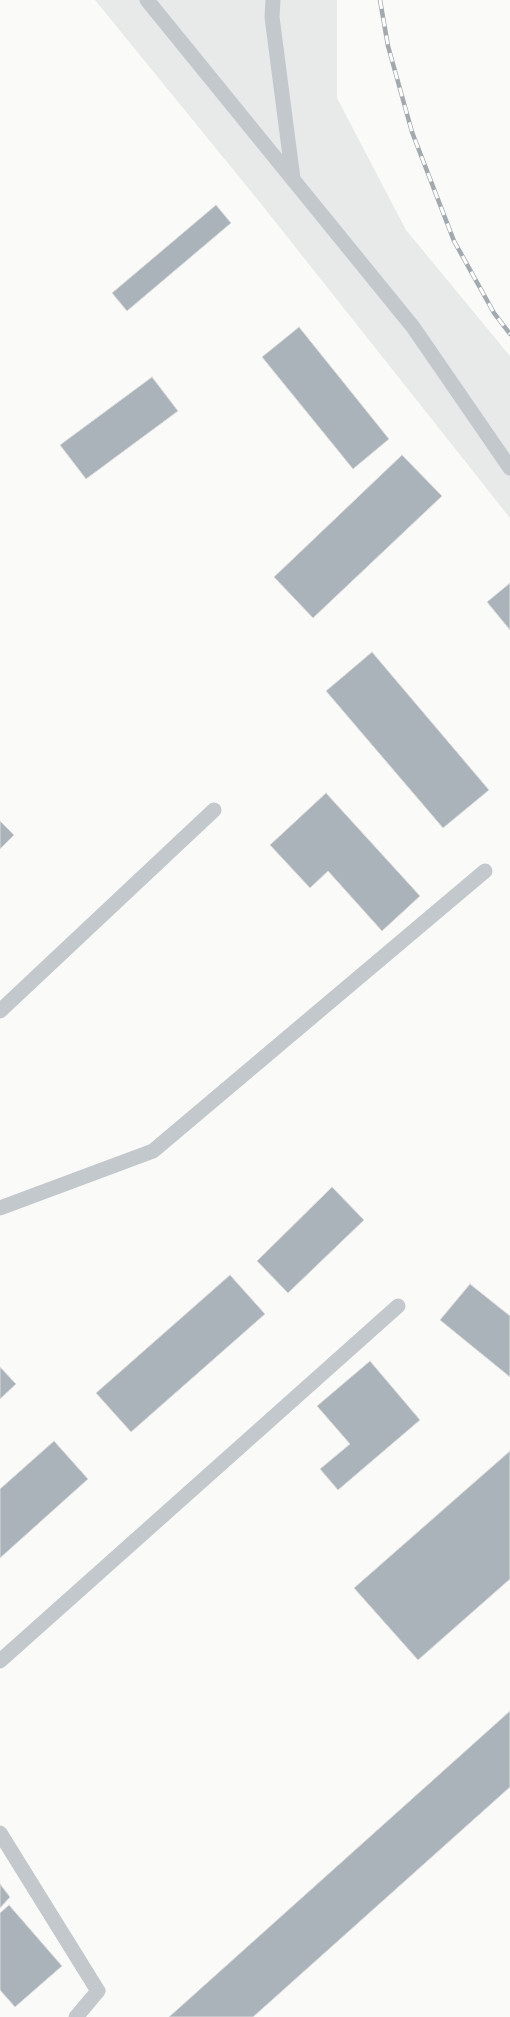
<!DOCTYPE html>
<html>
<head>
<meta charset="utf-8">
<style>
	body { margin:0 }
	canvas { display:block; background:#fafaf8 }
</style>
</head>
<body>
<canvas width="510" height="2017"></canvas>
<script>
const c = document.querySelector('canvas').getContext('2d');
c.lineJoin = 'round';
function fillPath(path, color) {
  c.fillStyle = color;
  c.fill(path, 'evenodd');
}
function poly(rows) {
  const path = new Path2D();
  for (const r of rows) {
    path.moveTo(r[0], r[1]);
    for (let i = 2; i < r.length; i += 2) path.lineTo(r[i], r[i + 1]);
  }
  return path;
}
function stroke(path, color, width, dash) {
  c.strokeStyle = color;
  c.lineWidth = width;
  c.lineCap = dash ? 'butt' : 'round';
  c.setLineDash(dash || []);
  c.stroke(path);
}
fillPath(poly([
	[95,0,337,0,337,98,406,230,510,356,510,518,262,205]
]), '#e8e9e9');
const building = poly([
	[216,205,231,223,127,311,112,293,216,205],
	[299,327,389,439,353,469,262,357,299,327],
	[152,377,178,411,86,479,60,445,152,377],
	[402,455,442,496,313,618,274,577,402,455],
	[510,583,510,630,487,602,510,583],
	[372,652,489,790,443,828,326,691,372,652],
	[326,793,420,896,382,931,328,871,310,888,270,845,326,793],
	[0,821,14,835,0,849,0,821],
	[332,1187,364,1220,288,1293,257,1261,332,1187],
	[230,1275,265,1314,131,1432,96,1393,230,1275],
	[470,1284,510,1316,510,1377,440,1320,470,1284],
	[370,1361,420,1420,338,1490,320,1469,350,1444,317,1406,370,1361],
	[0,1367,16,1384,0,1399,0,1367],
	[54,1441,88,1479,0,1558,0,1489,54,1441],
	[510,1451,510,1579,418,1660,354,1588,510,1451],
	[510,1711,510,1787,253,2017,169,2017,510,1711],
	[0,1884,10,1897,0,1908,0,1884],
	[9,1905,62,1966,15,2007,0,1990,0,1913,9,1905]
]);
fillPath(building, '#aab3b9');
stroke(building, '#dcdcda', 1);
stroke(poly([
	[147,0,413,327,510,468],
	[273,0,272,17,293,179],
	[0,1011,214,810],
	[0,1208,153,1151,485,871],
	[0,1661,398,1306],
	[0,1833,98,1991,76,2017]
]), '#c3c8cc', 15);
const rail = poly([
	[380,0,388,46,412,132,454,241,494,313,510,334]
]);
stroke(rail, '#a2aab0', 4.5);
stroke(rail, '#fff', 3, [9]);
</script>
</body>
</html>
